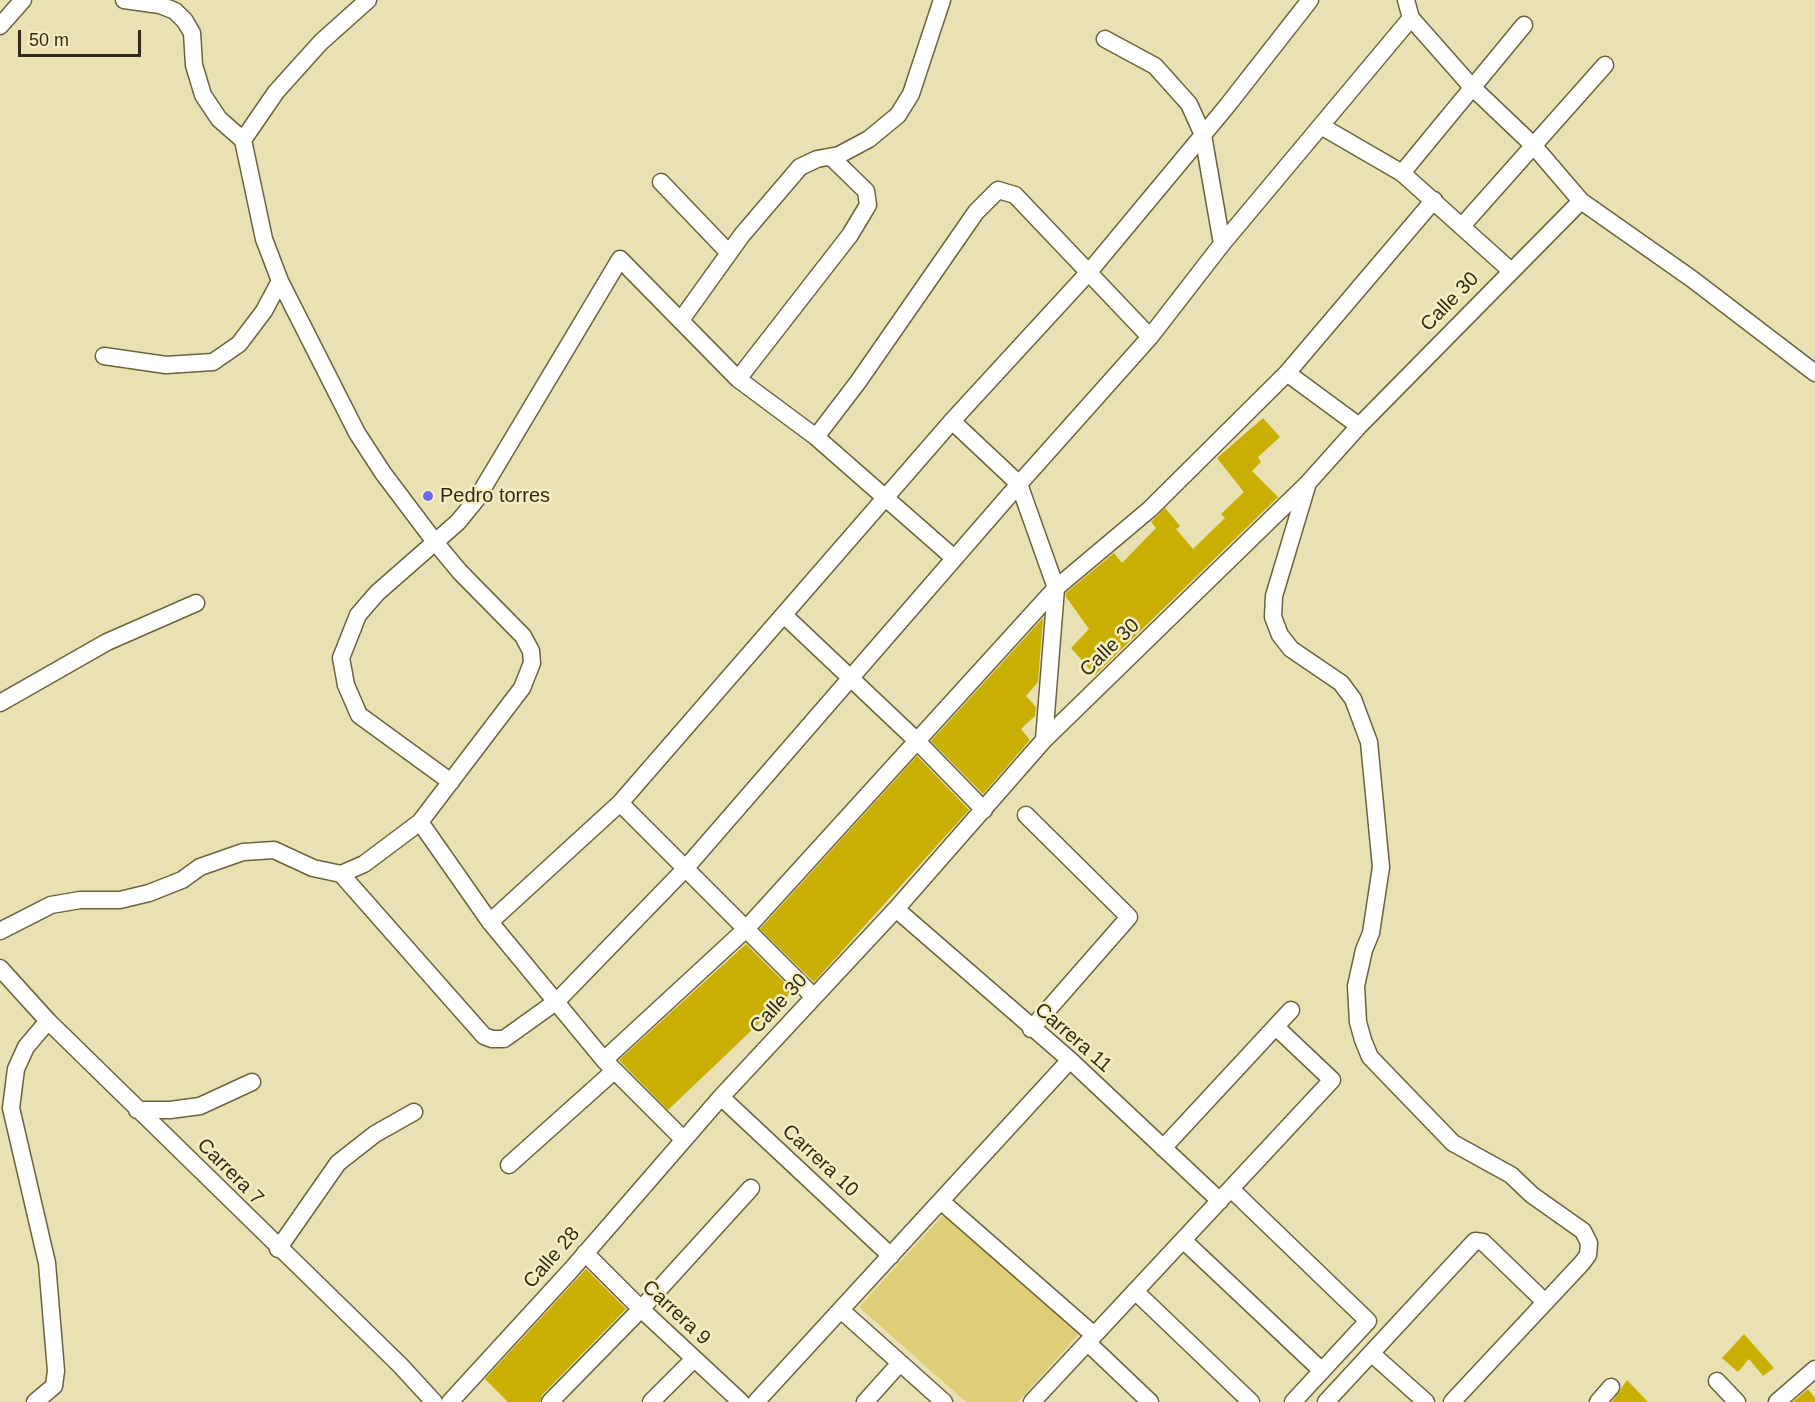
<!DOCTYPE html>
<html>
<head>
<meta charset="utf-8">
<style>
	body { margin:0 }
	#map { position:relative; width:1815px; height:1402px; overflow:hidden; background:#e9e1b4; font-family:Helvetica,sans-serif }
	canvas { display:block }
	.scale { position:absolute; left:18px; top:30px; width:123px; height:27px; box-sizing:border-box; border:3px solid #2e2b19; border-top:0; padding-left:8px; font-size:18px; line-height:21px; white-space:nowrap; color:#2e2b19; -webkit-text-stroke:4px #f6eec1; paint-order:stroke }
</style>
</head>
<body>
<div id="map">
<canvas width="1815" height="1402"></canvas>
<div class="scale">50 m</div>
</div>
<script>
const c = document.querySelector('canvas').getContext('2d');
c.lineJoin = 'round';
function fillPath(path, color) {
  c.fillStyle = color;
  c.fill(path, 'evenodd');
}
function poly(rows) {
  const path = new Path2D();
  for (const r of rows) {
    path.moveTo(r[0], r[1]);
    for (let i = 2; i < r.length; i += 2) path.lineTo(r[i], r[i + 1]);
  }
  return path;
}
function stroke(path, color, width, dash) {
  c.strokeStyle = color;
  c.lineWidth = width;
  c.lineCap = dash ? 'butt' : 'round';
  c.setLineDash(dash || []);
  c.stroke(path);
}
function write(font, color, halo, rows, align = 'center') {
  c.font = font + ' Helvetica,sans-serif';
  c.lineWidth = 5;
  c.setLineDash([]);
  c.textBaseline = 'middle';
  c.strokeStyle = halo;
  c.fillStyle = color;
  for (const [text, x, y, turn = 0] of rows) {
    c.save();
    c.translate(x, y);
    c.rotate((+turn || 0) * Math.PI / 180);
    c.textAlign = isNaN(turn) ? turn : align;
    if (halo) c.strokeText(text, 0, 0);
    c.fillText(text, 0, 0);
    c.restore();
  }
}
fillPath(poly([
	[944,1214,1079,1334,1018,1402,966,1402,859,1307]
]), '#dece78');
fillPath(poly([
	[1263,418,1280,437,1258,457,1261,462,1252,471,1278,497,1095,675,1071,648,1089,629,1066,597,1066,593,1114,553,1122,563,1156,528,1151,522,1165,508,1180,526,1176,529,1193,549,1225,518,1221,514,1244,492,1217,458],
	[1043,618,1038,682,1026,696,1036,707,1035,716,1021,729,1030,740,983,794,931,741],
	[917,756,969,810,814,982,760,929],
	[746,944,793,991,668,1110,619,1060],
	[586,1269,626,1309,542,1395,540,1402,508,1402,485,1379],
	[1744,1334,1774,1368,1763,1376,1749,1359,1738,1372,1722,1358],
	[1627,1380,1648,1402,1612,1402],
	[1808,1389,1815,1398,1815,1402,1793,1402]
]), '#c8af02');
const minor = poly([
	[1406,0,1411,18,1471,86,1533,145,1581,201,1692,279,1815,373],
	[0,26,23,0],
	[1105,39,1155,66,1189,104,1203,135,1222,244],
	[1321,126,1402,173,1510,270],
	[243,140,276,92,321,42,368,0],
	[1402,173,1524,25],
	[661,182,729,253],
	[1462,226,1605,65],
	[681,320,742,235,800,167,817,159,839,155,869,139,898,115,911,94,942,0],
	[104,356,166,365,213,362,239,344,264,311,280,281],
	[1287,373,1359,426],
	[738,379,850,235,868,205,866,191,832,158],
	[952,421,1019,484,1056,588,1044,740],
	[816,437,858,382,976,212,998,190,1015,195,1150,337],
	[1307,486,1274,596,1273,617,1280,635,1291,649,1341,683,1353,699,1369,742,1381,867,1371,933,1364,950,1356,986,1358,1022,1363,1040,1370,1057,1453,1143,1511,1175,1532,1195,1583,1231,1589,1243,1588,1255,1582,1263,1452,1402],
	[785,616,916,740,984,810],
	[0,703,107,642,196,603],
	[451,782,359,715,346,685,341,658,358,615,377,593,458,522,476,500,620,259,738,379,816,437,954,558],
	[620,803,814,997],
	[1026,815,1129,917,1031,1029],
	[420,822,490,922,604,1060,683,1139],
	[341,874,484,1036,492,1039,504,1039,557,1001,684,870,1019,484,1150,337,1222,244,1411,18],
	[896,909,1070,1060,1220,1201],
	[490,922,620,803,952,421,1089,272,1227,106,1310,0],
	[0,931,51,905,80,900,120,900,149,893,182,880,200,867,243,852,274,850,313,868,341,874,364,864,420,822,522,688,532,663,531,651,523,636,460,572,435,542,383,473,357,433,280,281,264,239,243,140,219,119,203,95,194,65,192,33,185,21,175,11,160,5,124,0],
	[0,968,48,1021,400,1365,434,1402],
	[604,1060,746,929,1056,588,1150,509,1287,373,1434,200],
	[721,1097,891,1256],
	[137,1110,170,1110,200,1106,252,1082],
	[1163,1148,1291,1010],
	[509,1165,614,1071],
	[1231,1189,1368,1321,1293,1402],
	[942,1202,1094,1335],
	[1183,1240,1322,1371],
	[278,1249,338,1163,375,1134,414,1112],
	[585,1253,641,1309,741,1402],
	[1135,1291,1251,1402],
	[842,1311,944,1402],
	[1088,1343,1150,1402],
	[1371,1353,1426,1402],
	[1717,1381,1737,1402],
	[35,1402,54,1386,56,1371,47,1263,11,1108,16,1069,26,1047,48,1021],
	[450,1402,571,1270,721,1097,896,909,1044,740,1307,484,1359,426,1581,201],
	[550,1402,641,1309,751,1188],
	[651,1402,694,1359],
	[756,1402,1070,1060],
	[865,1402,900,1363],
	[1032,1402,1332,1080,1276,1027],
	[1326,1402,1475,1241,1483,1242,1545,1302],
	[1598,1402,1611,1387],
	[1777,1402,1815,1369]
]);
stroke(minor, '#6b643b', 19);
stroke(minor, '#fff', 16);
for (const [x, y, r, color] of [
	[428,496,6,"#6a6be5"]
]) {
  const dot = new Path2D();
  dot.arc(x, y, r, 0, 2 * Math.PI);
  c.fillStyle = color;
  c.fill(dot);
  stroke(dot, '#f6eec1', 2);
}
write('20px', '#2e2b19', '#f6eec1', [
	["Calle 30",1450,302,-46],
	["Calle 30",1110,648,-44],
	["Calle 30",779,1004,-47],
	["Carrera 11",1073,1038,41],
	["Carrera 10",820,1161,43],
	["Carrera 7",230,1172,45],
	["Calle 28",552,1258,-49],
	["Carrera 9",676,1313,43]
]);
write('20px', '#2e2b19', '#f6eec1', [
	["Pedro torres",440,496]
], 'left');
</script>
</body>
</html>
